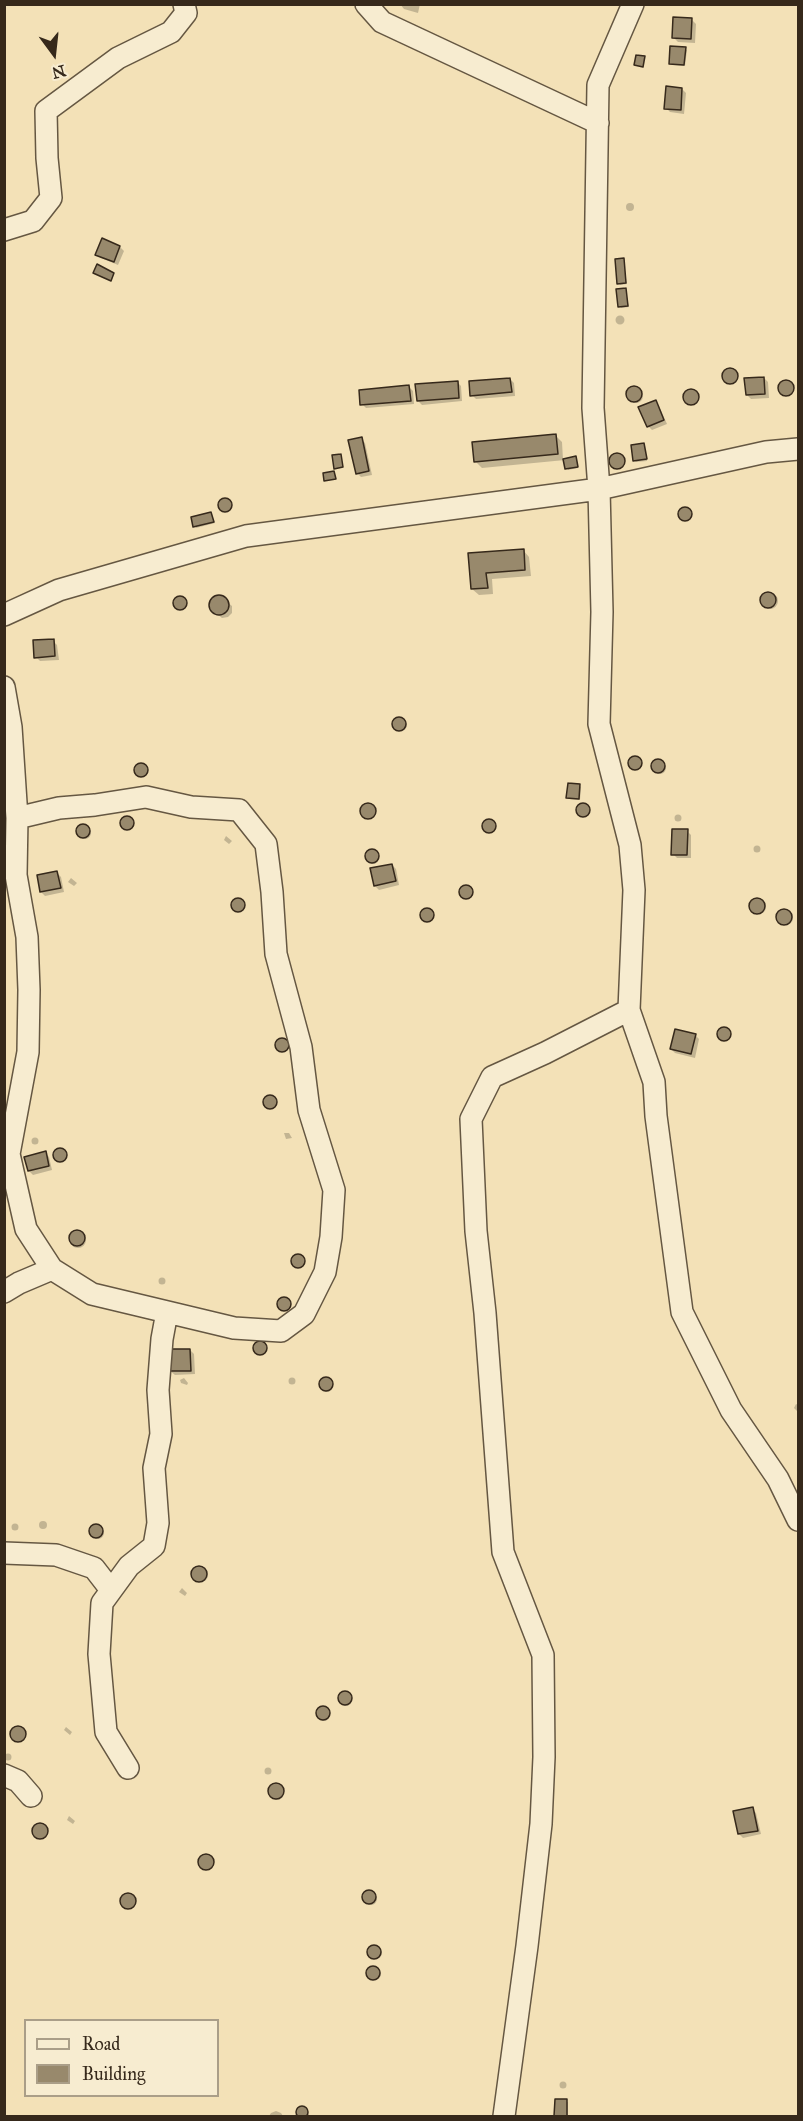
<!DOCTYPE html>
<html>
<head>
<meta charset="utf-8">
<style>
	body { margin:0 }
	#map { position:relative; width:803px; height:2121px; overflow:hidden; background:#f3e1b7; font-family:"IM FELL Great Primer",serif }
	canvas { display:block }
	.frame { position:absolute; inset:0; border:6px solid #36291b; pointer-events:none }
	.legend { position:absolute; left:24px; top:2019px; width:195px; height:78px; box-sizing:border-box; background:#f7ecd0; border:2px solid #aa9e88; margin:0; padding:8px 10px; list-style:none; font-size:18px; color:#36291b }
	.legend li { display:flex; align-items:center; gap:12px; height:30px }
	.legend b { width:30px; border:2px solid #aa9e88 }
	.north { position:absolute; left:24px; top:24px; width:60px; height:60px; -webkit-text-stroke:4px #f7ecd0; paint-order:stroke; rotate:165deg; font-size:16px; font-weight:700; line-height:24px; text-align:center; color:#36291b }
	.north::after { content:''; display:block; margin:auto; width:21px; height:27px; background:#36291b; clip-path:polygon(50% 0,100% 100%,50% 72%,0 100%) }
</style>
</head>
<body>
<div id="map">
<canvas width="803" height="2121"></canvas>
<div class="frame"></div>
<ul class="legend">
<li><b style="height:8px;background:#f7ecd0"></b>Road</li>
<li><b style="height:16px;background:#98896c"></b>Building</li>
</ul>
<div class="north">N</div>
</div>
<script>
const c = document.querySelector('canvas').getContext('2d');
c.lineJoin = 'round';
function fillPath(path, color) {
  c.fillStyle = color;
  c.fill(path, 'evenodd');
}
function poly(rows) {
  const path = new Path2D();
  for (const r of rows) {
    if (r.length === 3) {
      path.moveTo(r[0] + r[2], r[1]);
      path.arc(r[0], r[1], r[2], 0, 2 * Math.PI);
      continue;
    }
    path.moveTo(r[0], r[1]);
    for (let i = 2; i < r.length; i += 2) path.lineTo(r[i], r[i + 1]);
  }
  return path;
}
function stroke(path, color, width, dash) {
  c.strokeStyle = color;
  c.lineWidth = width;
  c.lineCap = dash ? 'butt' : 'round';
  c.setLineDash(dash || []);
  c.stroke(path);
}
fillPath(poly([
	[400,4,420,4,418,13,404,9],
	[692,20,696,24,695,43,678,42,674,38],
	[685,49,687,50,685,66,672,65,670,63],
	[682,89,686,93,684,114,670,112,666,108],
	[630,207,4],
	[120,247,124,251,118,265,101,258,97,254],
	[623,260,627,284,620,285,619,283],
	[625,289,629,307,621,308,620,306],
	[620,320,4.5],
	[731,377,7],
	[764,378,768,382,769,398,751,399,747,395],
	[510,379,514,383,515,396,476,399,472,395],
	[787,389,7],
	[457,382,461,386,462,401,422,405,418,401],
	[409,387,413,391,414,404,366,408,362,404],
	[636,396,7],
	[692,398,7],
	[655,402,659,406,667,424,652,430,648,426,640,408],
	[556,436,562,442,563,460,575,458,578,468,568,470,565,460,482,468,475,461],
	[361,439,365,443,372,475,361,477,357,473],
	[644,444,647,461,636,462,634,460],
	[618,462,7],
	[224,500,230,503,231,510,222,509,220,502],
	[686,515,6],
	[211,513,215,523,196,528,195,526],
	[523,550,529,557,531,576,492,579,493,594,479,595,472,589,470,555],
	[770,601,8],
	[221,597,232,606,232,613,228,617,222,618,212,610,210,604,214,598],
	[181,604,6],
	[53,641,57,645,59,660,40,661,36,657],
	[401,725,6],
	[636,764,6],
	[660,768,6],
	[142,771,6],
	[579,785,581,787,580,800,569,799,568,797],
	[369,812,7],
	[584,811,6],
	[678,818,3.5],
	[128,824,6],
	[490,827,5.5],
	[85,833,6],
	[687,831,691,835,691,858,677,858,673,854],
	[226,836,232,841,229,844,224,840],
	[757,849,3.5],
	[373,858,6],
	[392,865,396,869,399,885,379,890,375,886],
	[57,873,61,877,64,892,45,896,41,892],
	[71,878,77,883,74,886,68,882],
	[467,893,6],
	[759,907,7],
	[239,906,5.5],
	[428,916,6],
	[786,918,7],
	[725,1035,6],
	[695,1035,699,1039,695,1058,675,1053,671,1049],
	[283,1046,6],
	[271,1103,5.5],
	[284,1133,289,1133,292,1138,286,1139],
	[35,1141,3.5],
	[61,1156,5.5],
	[45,1153,49,1157,52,1170,33,1175,29,1171],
	[78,1240,8],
	[299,1262,5.5],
	[162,1281,3.5],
	[285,1305,6],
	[261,1349,5.5],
	[190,1350,194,1354,195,1374,175,1375,170,1371],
	[292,1381,3.5],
	[184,1378,188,1383,187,1385,181,1383,180,1380],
	[327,1386,6],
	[796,1404,798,1405,798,1412,794,1408],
	[43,1525,4],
	[15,1527,3.5],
	[98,1533,6],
	[201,1575,7],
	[182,1588,187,1593,185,1596,179,1592],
	[346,1700,6],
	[324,1715,6],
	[66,1727,72,1732,70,1735,64,1730],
	[19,1735,7],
	[8,1757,3.5],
	[268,1771,3.5],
	[277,1793,7],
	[752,1809,756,1813,761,1834,743,1838,739,1834],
	[69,1816,75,1821,73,1824,67,1820],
	[41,1832,7],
	[207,1863,7],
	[371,1899,6],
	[129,1902,7],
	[376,1953,6],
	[375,1974,6],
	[563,2085,3.5],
	[556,2100,568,2102,568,2116,556,2116],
	[299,2108,304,2108,308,2111,309,2116,300,2116,297,2112],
	[276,2111,281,2113,283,2116,269,2116,271,2113]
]), '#0003');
const building = poly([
	[673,17,692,18,691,39,672,38,673,17],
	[670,46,686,47,684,65,669,64,670,46],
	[636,55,645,56,643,67,634,65,636,55],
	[666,86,682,88,681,110,664,109,666,86],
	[102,238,120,246,114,262,95,255,102,238],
	[624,258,626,283,617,284,615,259,624,258],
	[97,264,114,273,111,281,93,273,97,264],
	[626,288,628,306,618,307,616,289,626,288],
	[730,376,8],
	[764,377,765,394,746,395,744,378,764,377],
	[510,378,512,392,470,396,469,381,510,378],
	[786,388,8],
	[458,381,459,398,417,401,415,384,458,381],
	[409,385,411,401,360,405,359,390,409,385],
	[634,394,8],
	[691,397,8],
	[656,400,664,420,647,427,638,407,656,400],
	[556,434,558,454,474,462,472,442,556,434],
	[362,437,369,471,356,474,348,440,362,437],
	[644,443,647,459,633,461,631,445,644,443],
	[617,461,8],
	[341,454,343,467,334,469,332,455,341,454],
	[576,456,578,467,565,469,563,459,576,456],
	[334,471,336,479,324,481,323,473,334,471],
	[225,505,7],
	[685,514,7],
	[211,512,214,522,193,527,191,517,211,512],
	[524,549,525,570,486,573,488,588,471,589,468,553,524,549],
	[768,600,8],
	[219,605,10],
	[180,603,7],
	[54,639,55,656,34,658,33,640,54,639],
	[399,724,7],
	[635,763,7],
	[658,766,7],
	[141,770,7],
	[568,783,580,784,579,799,566,798,568,783],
	[368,811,8],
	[583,810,7],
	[127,823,7],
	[489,826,7],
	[83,831,7],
	[672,829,688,829,687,855,671,855,672,829],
	[372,856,7],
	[392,864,396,881,374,886,370,868,392,864],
	[57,871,61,888,40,892,37,875,57,871],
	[466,892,7],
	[757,906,8],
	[238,905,7],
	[427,915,7],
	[784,917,8],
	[724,1034,7],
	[675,1029,696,1034,691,1054,670,1049,675,1029],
	[282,1045,7],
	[270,1102,7],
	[60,1155,7],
	[46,1151,49,1166,28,1171,24,1157,46,1151],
	[77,1238,8],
	[298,1261,7],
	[284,1304,7],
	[260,1348,7],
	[168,1349,190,1349,191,1371,169,1371,168,1349],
	[326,1384,7],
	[96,1531,7],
	[199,1574,8],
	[345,1698,7],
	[323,1713,7],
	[18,1734,8],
	[276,1791,8],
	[753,1807,758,1831,738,1834,733,1811,753,1807],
	[40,1831,8],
	[206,1862,8],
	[369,1897,7],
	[128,1901,8],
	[374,1952,7],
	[373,1973,7],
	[555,2099,567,2099,567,2116,554,2116,555,2099],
	[302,2112,6]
]);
fillPath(building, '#98896c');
stroke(building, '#36291b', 1.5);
const minor = poly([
	[366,4,382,22,598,123],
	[633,4,598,85,593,408,599,489,602,612,599,724,630,845,634,890,629,1010,654,1082,656,1116,682,1312,731,1410,778,1479,798,1520],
	[4,230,33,221,51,198,47,158,46,111,118,58,171,32,186,13,184,4],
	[4,615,59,590,246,536,599,489,766,452,798,449],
	[4,687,11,727,17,818,16,875,27,937,29,990,28,1052,9,1154,26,1229,52,1269,92,1294,234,1328,281,1331,304,1314,325,1272,331,1237,334,1190,309,1110,301,1047,276,954,272,892,266,844,239,810,191,807,146,797,95,805,59,808,17,818],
	[4,1292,19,1283,52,1269],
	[4,1553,56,1555,94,1568,111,1590],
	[128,1768,106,1732,99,1654,102,1603,129,1566,154,1546,158,1523,154,1468,161,1434,158,1390,162,1339,167,1312],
	[4,1775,18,1781,31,1796],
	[504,2116,527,1946,541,1824,544,1757,543,1655,503,1552,485,1313,476,1231,471,1119,492,1077,545,1053,629,1010]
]);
stroke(minor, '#655742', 24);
stroke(minor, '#f7ecd0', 21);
</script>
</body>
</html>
